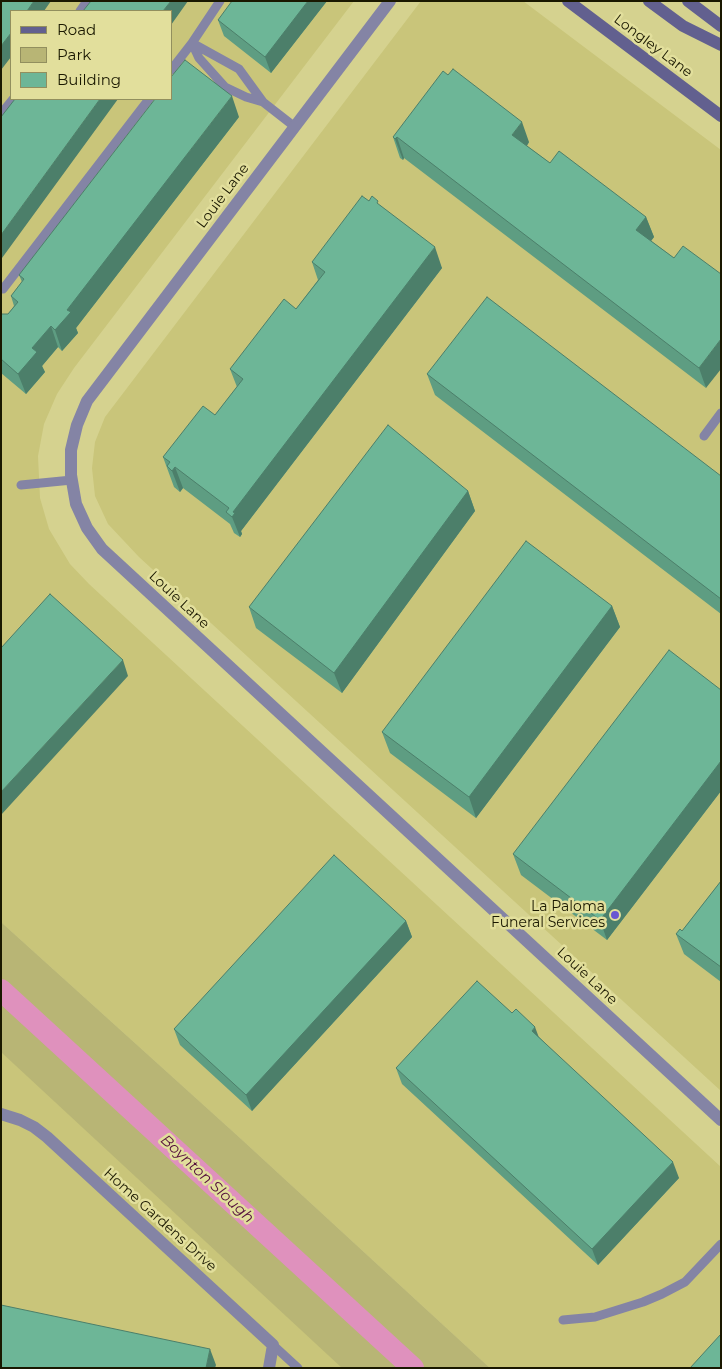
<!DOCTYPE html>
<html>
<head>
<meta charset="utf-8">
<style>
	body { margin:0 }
	#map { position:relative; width:722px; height:1369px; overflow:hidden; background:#d5d28f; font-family:Montserrat,sans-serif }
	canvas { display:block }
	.frame { position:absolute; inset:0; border:2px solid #1a1800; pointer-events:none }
	.legend { position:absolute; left:10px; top:10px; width:162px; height:90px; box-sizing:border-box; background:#e2df9c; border:1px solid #928f5e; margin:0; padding:6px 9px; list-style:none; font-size:15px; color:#1a1800 }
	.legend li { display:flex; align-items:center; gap:10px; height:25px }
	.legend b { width:25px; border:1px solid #928f5e }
</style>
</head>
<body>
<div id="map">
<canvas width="722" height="1369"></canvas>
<div class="frame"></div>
<ul class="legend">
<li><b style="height:6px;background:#62608f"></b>Road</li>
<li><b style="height:14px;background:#b8b575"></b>Park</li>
<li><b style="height:14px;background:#6db697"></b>Building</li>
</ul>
</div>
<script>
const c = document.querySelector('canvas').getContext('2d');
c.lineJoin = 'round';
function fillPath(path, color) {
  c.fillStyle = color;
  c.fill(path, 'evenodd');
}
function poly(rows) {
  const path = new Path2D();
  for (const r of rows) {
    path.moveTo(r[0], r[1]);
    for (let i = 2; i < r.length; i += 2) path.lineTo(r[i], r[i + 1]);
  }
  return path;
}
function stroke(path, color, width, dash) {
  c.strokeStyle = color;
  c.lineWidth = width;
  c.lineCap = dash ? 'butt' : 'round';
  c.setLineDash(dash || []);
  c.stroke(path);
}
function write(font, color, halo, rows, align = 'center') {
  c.font = font + ' Montserrat,sans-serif';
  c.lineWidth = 5;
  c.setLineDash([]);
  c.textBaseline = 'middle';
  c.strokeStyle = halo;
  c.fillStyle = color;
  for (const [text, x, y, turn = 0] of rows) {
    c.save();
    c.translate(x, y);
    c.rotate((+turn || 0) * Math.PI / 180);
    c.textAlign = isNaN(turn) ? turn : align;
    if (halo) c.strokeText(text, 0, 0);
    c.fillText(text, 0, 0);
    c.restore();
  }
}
fillPath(poly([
	[1,1,354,1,74,368,57,394,44,424,38,456,40,498,49,529,70,564,89,584,721,1167,721,1368,490,1368,239,1137,1,922],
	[11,11,171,11,171,99,11,99],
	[421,1,523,1,721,150,721,1091,139,557,108,524,95,496,92,468,95,442,105,417],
	[1,1027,371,1368,1,1368]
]), '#c9c57a');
fillPath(poly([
	[1,922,239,1137,490,1368,342,1368,1,1052]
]), '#b8b575');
stroke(poly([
	[1,990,413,1368]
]), '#df91bd', 22);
stroke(poly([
	[220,1,192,43,239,69,263,102,295,127],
	[80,11,87,1],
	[171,70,192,43,199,58,225,87,246,97,263,102],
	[1,114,13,99],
	[1,288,3,289,149,99],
	[704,436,721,413],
	[21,485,72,480],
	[563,1320,595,1317,643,1302,662,1294,685,1282,721,1244],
	[273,1345,298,1368]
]), '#8484a5', 9);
stroke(poly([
	[390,1,87,401,77,425,71,450,71,475,76,504,87,528,102,549,721,1120],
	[1,1114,20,1120,34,1127,47,1137,273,1345,269,1368]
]), '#8484a5', 12);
stroke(poly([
	[568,1,721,116],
	[649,1,683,26,721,45],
	[688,1,721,26]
]), '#62608f', 12);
fillPath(poly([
	[327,1,271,73,224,36,218,20],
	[239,117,76,328,78,333,62,351,58,347,42,366,45,372,26,394,1,373,1,314,8,314,14,306,11,296,22,282,19,275],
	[393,137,529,142,527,146,550,163,646,217,654,237,651,241,674,258,706,388,404,158,403,160,400,158],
	[380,205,442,268,241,531,242,534,240,537,234,533,230,524,183,488,180,492,174,487,163,457,215,415,237,387,230,369,296,309,318,280,312,262],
	[427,374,721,476,721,614,435,395],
	[468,491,475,511,342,693,256,628,249,607],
	[612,606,620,627,476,818,390,753,382,732],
	[721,690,721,791,607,940,521,875,513,854],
	[721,881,721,982,684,954,676,934,682,931],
	[406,921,412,937,252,1111,180,1045,174,1029],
	[539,1037,679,1178,598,1265,402,1084,396,1068]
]), '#5e9d82');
fillPath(poly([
	[34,1,51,1,44,11,27,11],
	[171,1,188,1,171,25,171,11,163,11],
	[308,1,327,1,271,73,265,57],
	[11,33,11,57,1,70,1,46],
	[232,96,239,117,76,328,78,333,62,351,55,330,67,310],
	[100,99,118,99,2,258,1,254,1,235],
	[522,122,529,142,520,156,512,135],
	[397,137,404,158,403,160,395,139],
	[646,217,654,237,644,250,636,230],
	[435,247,442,268,241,531,242,534,240,537,232,517,233,512],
	[51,326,58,347,42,366,45,372,26,394,18,374,32,348],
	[721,339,721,369,706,388,699,368],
	[175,467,183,488,180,492,172,471],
	[468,491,475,511,342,693,334,673],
	[612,606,620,627,476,818,469,797],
	[123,660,128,676,1,815,1,792],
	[721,761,721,791,607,940,600,920],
	[406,921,412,937,252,1111,246,1095],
	[535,1027,541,1043,532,1031],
	[673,1162,679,1178,598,1265,592,1249],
	[210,1349,216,1365,215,1368,206,1368]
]), '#4c7f6a');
const building = poly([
	[1,1,34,1,27,11,11,11,11,33,1,46,1,1],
	[91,1,171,1,163,11,83,11,91,1],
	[232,1,308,1,265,57,218,20,232,1],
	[185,60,232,96,67,310,71,312,55,330,51,326,32,348,37,352,18,374,1,359,1,314,8,314,18,302,11,296,24,279,19,275,155,99,171,99,171,77,185,60],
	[453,69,522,122,512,135,550,163,559,151,646,217,636,230,674,258,683,246,721,274,721,339,699,368,397,137,395,139,393,137,443,71,448,75,453,69],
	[15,99,100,99,1,235,1,117,15,99],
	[362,196,369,201,372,196,378,201,377,203,435,247,233,512,235,513,232,517,226,512,229,508,175,467,172,471,167,466,170,462,163,457,203,406,215,415,243,379,230,369,284,299,296,309,325,272,312,262,362,196],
	[487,297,721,476,721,599,427,374,487,297],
	[388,425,468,491,334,673,249,607,388,425],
	[526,541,612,606,469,797,382,732,526,541],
	[50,594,123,660,1,792,1,648,50,594],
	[669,650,721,690,721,761,600,920,513,854,669,650],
	[334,855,406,921,246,1095,174,1029,334,855],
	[721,881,721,967,676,934,680,929,682,931,721,881],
	[477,981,512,1013,516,1009,535,1027,532,1031,673,1162,592,1249,396,1068,477,981],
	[1,1305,210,1349,206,1368,1,1368,1,1305],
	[721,1334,721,1368,690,1368,721,1334]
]);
fillPath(building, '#6db697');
stroke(building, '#4c7f6a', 1);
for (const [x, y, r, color] of [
	[615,915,5,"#6a57d1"]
]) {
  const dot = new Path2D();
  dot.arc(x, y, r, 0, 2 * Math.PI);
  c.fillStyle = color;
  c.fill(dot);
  stroke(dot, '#e2df9c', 2);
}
write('14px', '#1a1800', '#e2df9c', [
	["Longley Lane",653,46,37],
	["Louie Lane",223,196,-53],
	["Louie Lane",179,600,43],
	["Louie Lane",587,976,43],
	["Home Gardens Drive",160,1220,42]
]);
write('14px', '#1a1800', '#e2df9c', [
	["La Paloma",605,907],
	["Funeral Services",605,923]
], 'right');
write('italic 15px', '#540f3c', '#e2df9c', [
	["Boynton Slough",207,1179,43]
]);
</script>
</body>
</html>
